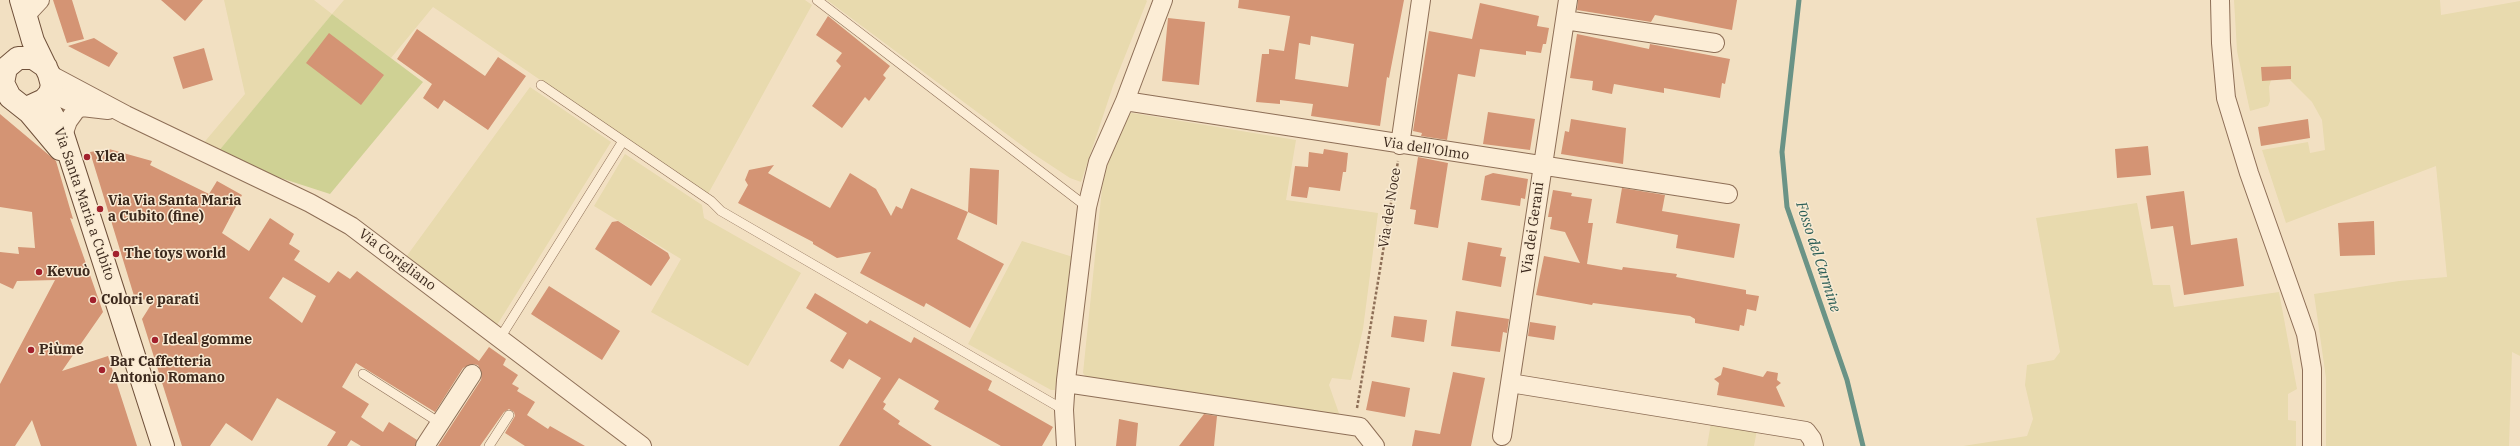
<!DOCTYPE html>
<html>
<head>
<meta charset="utf-8">
<style>
	body { margin:0 }
	canvas { display:block; background:#f2e0c2 }
</style>
</head>
<body>
<canvas width="2520" height="446"></canvas>
<script>
const c = document.querySelector('canvas').getContext('2d');
c.lineJoin = 'round';
function fillPath(path, color) {
  c.fillStyle = color;
  c.fill(path, 'evenodd');
}
function poly(rows) {
  const path = new Path2D();
  for (const r of rows) {
    path.moveTo(r[0], r[1]);
    for (let i = 2; i < r.length; i += 2) path.lineTo(r[i], r[i + 1]);
  }
  return path;
}
function stroke(path, color, width, dash) {
  c.strokeStyle = color;
  c.lineWidth = width;
  c.lineCap = dash ? 'butt' : 'round';
  c.setLineDash(dash || []);
  c.stroke(path);
}
function write(font, color, halo, rows, align = 'center') {
  c.font = font + ' "IBM Plex Serif",serif';
  c.lineWidth = 3;
  c.setLineDash([]);
  c.textBaseline = 'middle';
  c.strokeStyle = halo;
  c.fillStyle = color;
  for (const [text, x, y, turn = 0] of rows) {
    c.save();
    c.translate(x, y);
    c.rotate((+turn || 0) * Math.PI / 180);
    c.textAlign = isNaN(turn) ? turn : align;
    if (halo) c.strokeText(text, 0, 0);
    c.fillText(text, 0, 0);
    c.restore();
  }
}
fillPath(poly([
	[224,0,314,0,332,14,344,0,805,0,812,5,708,194,433,7,391,58,332,14,217,153,201,146,245,94],
	[827,0,1146,0,1147,1,1113,86,1081,182,1070,178,1032,153],
	[2234,0,2440,0,2441,15,2520,1,2520,356,2512,352,2509,446,2326,446,2326,378,2314,294,2399,281,2447,277,2436,166,2286,223,2262,150,2308,142,2310,153,2325,150,2322,120,2312,102,2285,75,2272,77,2269,87,2270,101,2268,106,2250,111,2237,51],
	[530,87,611,142,497,325,406,257],
	[1126,112,1296,140,1286,200,1378,213,1363,329,1351,380,1332,378,1329,385,1341,419,1087,378,1083,373,1104,169],
	[625,154,702,205,704,218,801,273,748,366,651,312,681,259,594,206],
	[2137,203,2153,285,2170,285,2174,307,2279,292,2297,389,2288,394,2288,420,2296,421,2296,446,1963,446,2027,436,2033,419,2025,385,2027,365,2054,360,2060,352,2036,218],
	[1022,241,1073,257,1055,390,1051,390,968,344],
	[1711,423,1757,430,1754,446,1707,446]
]), '#e8daae');
fillPath(poly([
	[332,14,423,82,330,194,262,172,217,153]
]), '#cfd194');
stroke(poly([
	[1799,0,1782,152,1787,207,1847,380,1863,446]
]), '#6a9386', 5);
fillPath(poly([
	[53,0,72,0,84,39,67,43],
	[161,0,203,0,185,21],
	[1239,0,1404,0,1389,78,1387,77,1380,126,1311,116,1313,104,1280,100,1280,104,1256,102,1262,54,1269,54,1269,49,1284,51,1290,16,1238,8],
	[1311,36,1354,44,1348,87,1295,79,1299,43,1310,45],
	[1578,0,1737,0,1732,30,1655,15,1651,22,1577,10],
	[1480,3,1539,16,1537,26,1549,28,1546,44,1543,44,1541,53,1526,51,1526,55,1480,49,1475,77,1458,74,1447,140,1421,136,1422,133,1413,131,1429,31,1472,39],
	[828,16,890,66,883,75,886,78,869,101,865,97,842,128,812,106,841,66,836,61,842,53,816,35],
	[1168,18,1205,22,1199,85,1162,81],
	[417,29,485,76,498,57,526,76,488,130,444,100,438,109,423,98,432,84,397,59],
	[329,33,384,75,361,105,306,63],
	[1577,34,1649,49,1650,44,1730,59,1725,84,1722,83,1720,98,1664,88,1664,93,1614,84,1612,94,1592,90,1593,81,1570,78],
	[94,38,118,53,109,67,68,46],
	[204,48,213,80,183,89,173,57],
	[2291,66,2291,79,2262,81,2261,67],
	[1488,112,1535,119,1530,150,1483,144],
	[0,114,56,161,73,219,70,218,103,312,62,371,108,356,137,446,41,446,32,420,15,446,0,446,0,384,55,280,17,281,13,289,0,283,0,252,19,254,18,247,35,248,32,212,0,207],
	[1571,119,1626,128,1623,164,1561,154,1565,131,1569,132],
	[2308,119,2310,138,2261,146,2258,127],
	[2148,146,2151,175,2117,178,2115,149],
	[109,149,152,161,150,165,209,194,217,181,242,195,222,233,249,251,270,218,294,234,289,244,300,251,294,260,329,283,338,271,350,279,357,271,479,361,489,347,506,359,503,365,518,375,512,384,519,388,517,391,535,402,527,415,548,429,550,426,585,446,525,446,505,433,515,416,514,412,509,409,504,412,480,446,438,446,481,380,482,374,478,365,472,364,463,368,435,412,356,363,342,387,369,404,361,417,383,432,389,422,417,440,415,446,361,446,351,440,347,446,327,446,336,432,277,398,252,441,226,423,210,446,182,446,142,319,154,300,135,299,90,152],
	[283,277,316,296,302,323,269,298],
	[1324,149,1348,153,1346,172,1343,172,1340,191,1309,187,1307,198,1291,196,1295,166,1308,167,1309,152,1323,154],
	[1418,157,1448,163,1438,228,1414,224,1416,210,1410,209],
	[774,165,768,173,830,208,850,173,876,189,891,216,896,206,902,209,911,188,968,212,957,239,1004,264,970,328,926,303,924,307,860,273,871,252,837,258,813,244,813,242,738,203,748,185,745,180,749,170],
	[970,168,999,170,997,225,968,212],
	[1493,173,1528,179,1525,199,1521,198,1520,206,1481,200,1485,176],
	[1622,188,1665,195,1662,211,1740,224,1734,258,1676,248,1678,235,1616,223],
	[1553,190,1572,193,1571,196,1592,199,1588,223,1593,223,1587,264,1622,270,1623,267,1677,274,1676,277,1746,290,1746,294,1759,296,1756,311,1747,309,1744,326,1740,325,1739,331,1695,323,1695,319,1690,316,1593,303,1592,305,1536,295,1544,256,1580,263,1565,232,1550,229,1552,217,1548,217],
	[2184,191,2191,245,2237,238,2244,286,2184,295,2173,226,2151,229,2146,196],
	[618,221,668,253,670,258,651,286,595,249,612,222],
	[2374,221,2375,255,2340,256,2338,223],
	[1468,242,1502,248,1500,256,1506,257,1501,287,1462,280],
	[549,286,620,331,602,360,531,314],
	[815,293,867,324,870,320,911,343,914,337,992,381,988,390,1053,427,1042,446,1001,446,934,409,939,401,899,378,883,402,886,404,883,409,900,421,898,424,932,446,839,446,881,378,849,359,843,369,830,361,847,333,806,308],
	[1456,311,1509,319,1507,333,1503,332,1500,352,1451,346],
	[1394,316,1427,320,1424,342,1391,337],
	[1530,322,1556,326,1554,340,1528,336],
	[1723,367,1763,377,1767,371,1778,373,1777,380,1781,383,1776,387,1785,407,1717,395,1719,383,1714,379,1721,375],
	[1453,372,1485,378,1471,446,1412,446,1415,430,1440,434],
	[1372,381,1410,388,1405,417,1366,410],
	[1204,414,1217,416,1214,446,1179,446],
	[1119,419,1138,423,1136,446,1116,446]
]), '#d49474');
const lane = poly([
	[817,0,1087,207],
	[541,85,711,201,721,211,1064,410],
	[500,338,623,141],
	[363,374,440,423],
	[489,446,509,415]
]);
const street = poly([
	[2220,0,2221,43,2226,98,2249,173,2306,334,2312,369,2312,446],
	[26,15,40,0],
	[1565,20,1715,43],
	[49,74,126,115,310,203,351,226,642,446],
	[50,93,82,107,108,110],
	[1125,101,1728,194],
	[63,135,68,121,76,110,82,107],
	[1400,145,1421,0],
	[1066,383,1360,427,1375,446],
	[1510,383,1806,431,1812,439,1814,446],
	[1502,436,1568,0],
	[425,446,472,374],
	[1066,446,1064,410,1066,380,1087,207,1098,162,1125,101,1163,0]
]);
const secondary = poly([
	[21,0,33,41,49,74,52,85,50,93,44,100,31,106],
	[46,67,33,58,18,58,6,68,3,83,10,97,29,112,60,149],
	[44,100,63,135,163,446]
]);
stroke(lane, '#8e6f57', 10);
stroke(street, '#8e6f57', 20);
stroke(secondary, '#6f503a', 24);
stroke(poly([
	[1357,408,1398,161]
]), '#8e6f57', 2.5, [3, 2]);
stroke(lane, '#fcedd6', 9);
stroke(street, '#fcedd6', 18);
stroke(secondary, '#fcedd6', 22);
for (const [x, y, r, color] of [
	[87,157,4,"#a2212d"],
	[100,209,4,"#a2212d"],
	[116,254,4,"#a2212d"],
	[39,272,4,"#a2212d"],
	[93,300,4,"#a2212d"],
	[155,340,4,"#a2212d"],
	[31,350,4,"#a2212d"],
	[102,370,4,"#a2212d"]
]) {
  const dot = new Path2D();
  dot.arc(x, y, r, 0, 2 * Math.PI);
  c.fillStyle = color;
  c.fill(dot);
  stroke(dot, '#f9ead2', 1.5);
}
write('14px', '#3c291d', '#f9ead2', [
	["Via dell'Olmo",1426,149,9],
	["Via Santa Maria a Cubito",84,204,71],
	["Via del Noce",1390,208,-81],
	["Via dei Gerani",1533,228,-82],
	["Via Corigliano",397,260,37]
]);
write('bold 14px', '#3c291d', '#f9ead2', [
	["Ylea",95,157],
	["Via Via Santa Maria",108,201],
	["a Cubito (fine)",108,217],
	["The toys world",124,254],
	["Kevuò",47,272],
	["Colori e parati",101,300],
	["Ideal gomme",163,340],
	["Piùme",39,350],
	["Bar Caffetteria",110,362],
	["Antonio Romano",110,378]
], 'left');
write('italic 15px', '#2a5d56', '#f9ead2', [
	["Fosso del Carmine",1818,257,72]
]);
</script>
</body>
</html>
